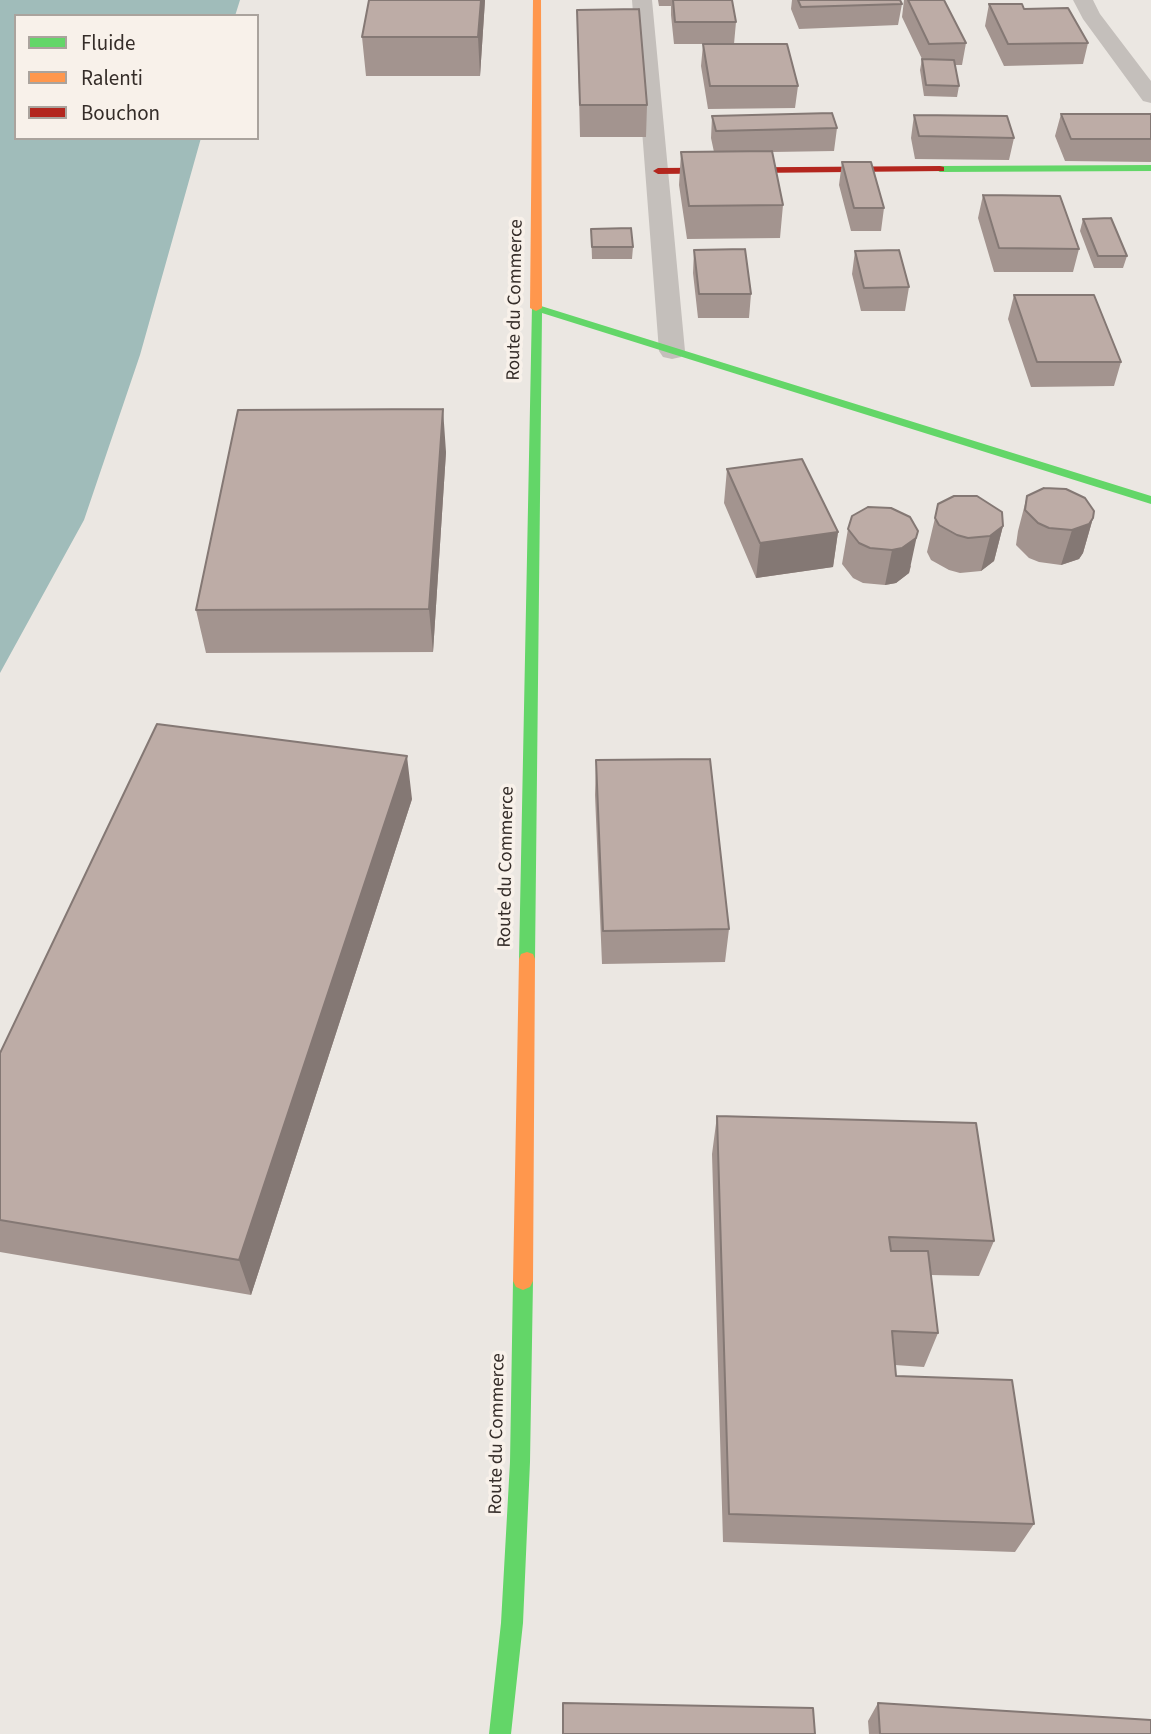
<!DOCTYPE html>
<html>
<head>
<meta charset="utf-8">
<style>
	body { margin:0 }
	#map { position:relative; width:1151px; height:1734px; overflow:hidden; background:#ebe7e2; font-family:"Source Sans 3",sans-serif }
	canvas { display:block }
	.legend { position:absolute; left:14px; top:14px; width:245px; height:126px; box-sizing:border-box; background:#f8f1ea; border:2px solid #aaa39d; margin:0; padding:9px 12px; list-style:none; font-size:21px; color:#352d29 }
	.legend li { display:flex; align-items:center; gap:14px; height:35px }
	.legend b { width:35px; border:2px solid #aaa39d }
</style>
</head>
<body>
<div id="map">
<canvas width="1151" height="1734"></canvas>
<ul class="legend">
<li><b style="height:9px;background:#63d668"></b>Fluide</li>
<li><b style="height:9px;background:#ff974d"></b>Ralenti</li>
<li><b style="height:9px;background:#b3261e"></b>Bouchon</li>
</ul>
</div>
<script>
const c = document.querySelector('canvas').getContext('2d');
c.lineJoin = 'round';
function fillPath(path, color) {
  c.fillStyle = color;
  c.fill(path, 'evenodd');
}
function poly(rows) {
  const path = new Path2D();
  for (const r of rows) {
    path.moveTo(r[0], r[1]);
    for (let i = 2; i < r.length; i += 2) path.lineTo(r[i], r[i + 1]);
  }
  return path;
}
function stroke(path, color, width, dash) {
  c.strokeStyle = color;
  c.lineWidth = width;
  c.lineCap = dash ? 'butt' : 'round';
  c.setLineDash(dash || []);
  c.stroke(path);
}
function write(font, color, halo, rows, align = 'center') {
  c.font = font + ' "Source Sans 3",sans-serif';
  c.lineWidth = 7;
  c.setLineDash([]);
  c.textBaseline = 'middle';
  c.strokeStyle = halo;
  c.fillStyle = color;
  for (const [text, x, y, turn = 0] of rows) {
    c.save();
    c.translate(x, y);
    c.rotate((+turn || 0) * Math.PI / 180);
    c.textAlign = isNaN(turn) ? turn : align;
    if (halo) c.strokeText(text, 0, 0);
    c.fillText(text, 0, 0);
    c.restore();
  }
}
fillPath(poly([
	[0,0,240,0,235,16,16,16,16,138,201,138,140,355,84,520,0,673]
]), '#a0bcba');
fillPath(poly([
	[632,0,652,0,685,351,681,357,672,359,663,357,659,351,632,0],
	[1073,0,1093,0,1100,14,1151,81,1151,103,1143,101,1083,19,1073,0]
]), '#c4bfbb');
fillPath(poly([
	[1151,165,1151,171,940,172,935,169,940,166,1151,165],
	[532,306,541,306,1151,496,1151,504,542,313,535,959,533,964,527,966,521,964,519,959,532,306],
	[523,1272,530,1275,533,1281,530,1462,523,1623,511,1734,489,1734,501,1623,510,1462,513,1281,516,1275,523,1272]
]), '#63d668');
fillPath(poly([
	[533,0,541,0,542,308,536,311,530,308,533,0],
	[527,952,533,954,535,959,533,1281,530,1287,523,1290,516,1287,513,1281,519,959,521,954,527,952]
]), '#ff974d');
fillPath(poly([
	[940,166,944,167,944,171,658,174,653,171,658,168,940,166]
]), '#b3261e');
fillPath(poly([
	[485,0,480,76,366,76,362,37],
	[658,0,732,0,736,22,734,44,674,44,671,15,671,6,659,6],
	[792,0,900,0,902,4,898,25,799,29,791,9],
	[904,0,944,0,966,43,962,65,955,65,959,86,957,97,924,96,920,70,922,59,902,17],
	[989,4,1024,9,1088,43,1083,64,1004,66,985,26],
	[577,10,647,105,646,137,580,137],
	[703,44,798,86,795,108,708,109,701,66],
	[1061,114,1151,114,1151,162,1065,161,1055,136],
	[914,115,1014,138,1009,160,915,159,911,138],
	[712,116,837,128,834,151,772,152,783,205,780,238,687,239,679,185,681,152,714,152,711,138],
	[842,162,884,208,881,231,851,231,839,185],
	[983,195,1079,249,1073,272,994,272,978,218],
	[1083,219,1127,256,1123,268,1094,268,1080,231],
	[591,229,633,247,632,259,592,259],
	[694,250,751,294,749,318,698,318,693,273],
	[855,251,909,287,905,311,861,311,852,274],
	[1014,295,1121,362,1114,386,1031,387,1008,319],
	[446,452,433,652,206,653,196,610],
	[727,469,838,532,833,567,756,578,724,503],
	[1027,496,1093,518,1083,553,1079,559,1061,565,1039,562,1029,558,1016,545,1018,531],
	[852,516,911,566,909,573,896,583,885,585,863,583,853,578,842,564,848,529],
	[935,518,1003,526,994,561,981,571,960,573,949,570,931,560,927,552],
	[596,760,729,929,725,962,602,964,595,795],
	[412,799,251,1295,0,1252,0,1053],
	[717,1116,994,1241,979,1276,931,1275,938,1333,924,1367,895,1365,896,1376,1034,1524,1015,1552,723,1542,712,1154],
	[878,1703,1151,1734,869,1734,868,1721]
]), '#a3948f');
fillPath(poly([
	[481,0,485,0,480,76,478,37],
	[443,409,446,452,433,652,429,609],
	[1093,518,1083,553,1079,559,1061,565,1072,530],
	[1003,526,994,561,981,571,990,536],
	[918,531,909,573,896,583,885,585,892,550],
	[838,532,833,567,756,578,760,543],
	[407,756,412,799,251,1295,239,1260]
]), '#847874');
const building = poly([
	[369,0,481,0,478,37,362,37,369,0],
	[673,0,732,0,736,22,675,22,673,0],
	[798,0,900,0,902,4,801,7,798,0],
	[908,0,944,0,966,43,929,44,908,0],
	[989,4,1022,4,1024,9,1068,8,1088,43,1008,44,989,4],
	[639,9,647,105,580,105,577,10,639,9],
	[703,44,787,44,798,86,710,86,703,44],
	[922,59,954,60,959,86,926,85,922,59],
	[832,113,837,128,716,131,712,116,832,113],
	[1061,114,1151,114,1151,139,1071,139,1061,114],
	[914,115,1007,116,1014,138,919,136,914,115],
	[772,151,783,205,689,206,681,152,772,151],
	[842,162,871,162,884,208,854,208,842,162],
	[983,195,1060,196,1079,249,999,248,983,195],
	[1111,218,1127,256,1098,256,1083,219,1111,218],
	[631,228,633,247,592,247,591,229,631,228],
	[745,249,751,294,699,294,694,250,745,249],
	[899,250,909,287,864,288,855,251,899,250],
	[1014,295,1094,295,1121,362,1037,362,1014,295],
	[443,409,429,609,196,610,238,410,443,409],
	[802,459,838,532,760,543,727,469,802,459],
	[1044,488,1066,489,1085,498,1094,511,1093,518,1089,524,1072,530,1049,528,1038,523,1025,510,1027,496,1044,488],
	[954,496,977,496,1002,512,1003,526,990,536,968,538,957,535,939,525,935,518,938,504,954,496],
	[868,507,891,508,910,517,918,531,916,538,902,548,892,550,870,548,859,543,848,529,852,516,868,507],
	[157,724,407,756,239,1260,0,1220,0,1053,157,724],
	[710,759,729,929,603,931,596,760,710,759],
	[717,1116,976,1123,994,1241,889,1237,891,1251,928,1251,938,1333,892,1331,896,1376,1012,1380,1034,1524,729,1514,717,1116],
	[563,1703,813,1708,815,1734,563,1734,563,1703],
	[878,1703,1151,1720,1151,1734,880,1734,878,1703]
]);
fillPath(building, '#bdaca6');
stroke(building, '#847874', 2);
write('19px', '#352d29', '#f8f1ea', [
	["Route du Commerce",516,300,-89],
	["Route du Commerce",507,867,-89],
	["Route du Commerce",498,1434,-89]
]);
</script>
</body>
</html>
